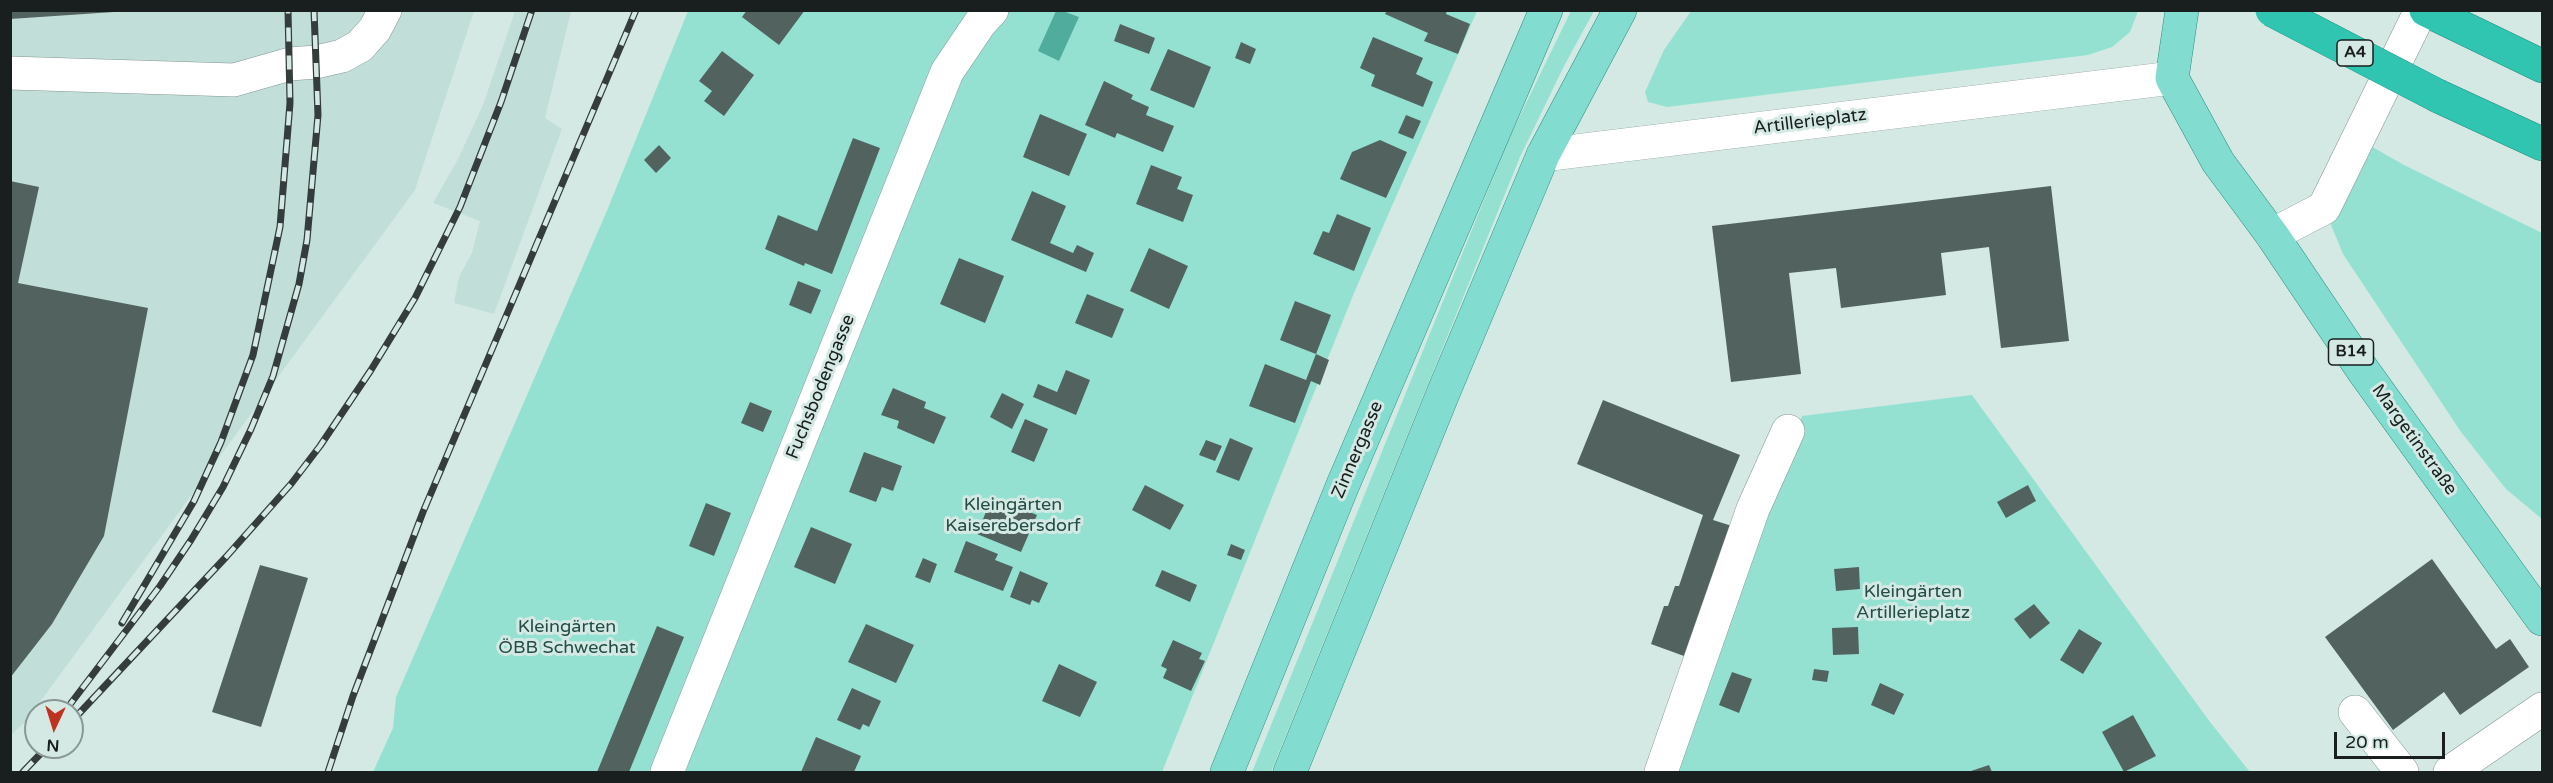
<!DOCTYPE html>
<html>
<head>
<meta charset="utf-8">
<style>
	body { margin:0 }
	#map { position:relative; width:2553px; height:783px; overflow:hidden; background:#d4e9e4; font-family:"Varela Round",sans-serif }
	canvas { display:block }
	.frame { position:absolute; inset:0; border:12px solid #181f1e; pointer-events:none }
	.north { position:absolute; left:24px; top:699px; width:60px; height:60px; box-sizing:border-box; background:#d4e9e4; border:2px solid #899895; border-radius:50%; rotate:184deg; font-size:16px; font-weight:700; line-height:24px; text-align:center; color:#181f1e }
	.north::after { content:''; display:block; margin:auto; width:21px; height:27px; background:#bf3220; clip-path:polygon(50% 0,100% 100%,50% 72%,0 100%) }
	.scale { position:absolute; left:2334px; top:732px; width:111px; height:27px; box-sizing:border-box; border:3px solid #181f1e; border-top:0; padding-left:8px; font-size:18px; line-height:21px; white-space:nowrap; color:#181f1e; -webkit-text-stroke:4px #d4e9e4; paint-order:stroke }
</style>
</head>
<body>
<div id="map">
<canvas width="2553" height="783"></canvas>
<div class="frame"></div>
<div class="north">N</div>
<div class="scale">20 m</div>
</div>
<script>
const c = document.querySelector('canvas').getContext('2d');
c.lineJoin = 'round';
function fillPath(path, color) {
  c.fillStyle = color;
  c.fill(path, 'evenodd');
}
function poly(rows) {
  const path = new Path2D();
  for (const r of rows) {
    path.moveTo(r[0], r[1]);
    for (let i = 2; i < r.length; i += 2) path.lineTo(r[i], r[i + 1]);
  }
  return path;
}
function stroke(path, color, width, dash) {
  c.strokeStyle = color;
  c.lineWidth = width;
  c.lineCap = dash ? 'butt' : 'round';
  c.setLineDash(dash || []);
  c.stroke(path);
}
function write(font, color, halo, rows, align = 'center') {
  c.font = font + ' "Varela Round",sans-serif';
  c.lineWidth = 6;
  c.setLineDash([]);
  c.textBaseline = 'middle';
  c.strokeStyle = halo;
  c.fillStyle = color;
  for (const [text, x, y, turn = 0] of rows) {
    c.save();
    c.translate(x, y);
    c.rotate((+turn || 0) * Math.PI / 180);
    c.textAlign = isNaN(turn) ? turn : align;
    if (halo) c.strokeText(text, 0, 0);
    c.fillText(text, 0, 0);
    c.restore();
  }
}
fillPath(poly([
	[11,11,474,11,415,190,26,721,11,735],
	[515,11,571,11,545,118,562,129,494,314,454,303,459,277,472,253,480,221,433,203,458,159,483,105]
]), '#c1ded8');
fillPath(poly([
	[688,11,1477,11,1354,293,1162,772,373,772,393,728,396,697,606,213],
	[1571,11,1594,11,1564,66,1520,157,1271,772,1252,772,1510,136],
	[1691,11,1691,10,2138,11,2130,32,2112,47,2088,55,1667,107,1648,102,1645,92,1664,50],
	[2369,145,2404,165,2542,233,2542,519,2506,489,2461,432,2343,254,2329,220],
	[1972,395,2210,722,2250,772,1668,772,1802,416]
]), '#94e1d2');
fillPath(poly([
	[1056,11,1063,11,1079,17,1059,61,1038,51]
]), '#50ad9d');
fillPath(poly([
	[10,10,114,10,114,12,10,19],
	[747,10,805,10,779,45,742,17],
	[1387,10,1447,10,1446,14,1470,24,1458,54,1424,41,1428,33,1385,14],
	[1120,24,1155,38,1149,54,1114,41],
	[1373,37,1423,58,1416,74,1433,82,1423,107,1371,86,1375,75,1360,68],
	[1241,42,1256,49,1250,64,1235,58],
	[1168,49,1211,67,1194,108,1150,90],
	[722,51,754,75,724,116,704,101,712,91,699,81],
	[1104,81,1133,95,1131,99,1149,107,1146,115,1174,126,1163,152,1117,133,1115,138,1085,125],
	[1040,114,1087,134,1069,176,1023,157],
	[1406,115,1421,121,1413,139,1398,133],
	[853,138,880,148,832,274,805,263,804,266,765,249,778,215,817,231],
	[1380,140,1407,152,1386,198,1340,179,1352,152],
	[659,145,671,158,656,173,644,160],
	[1151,165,1182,177,1177,189,1193,195,1183,222,1136,204],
	[10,181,39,187,18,283,148,308,104,536,52,624,10,678],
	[2051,186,2069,341,2001,348,1989,247,1941,253,1946,295,1841,308,1836,268,1789,273,1801,374,1731,382,1712,226],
	[1032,191,1066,206,1050,243,1073,253,1077,245,1094,253,1086,272,1011,240],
	[1337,214,1371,228,1354,271,1313,254,1323,231,1329,233],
	[1149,248,1188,266,1169,309,1130,291],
	[959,258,1004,276,985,323,940,304],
	[798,281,821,290,811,314,789,305],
	[1087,294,1124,309,1112,338,1075,323],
	[1295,301,1331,315,1316,354,1280,340],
	[1316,354,1329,360,1320,385,1311,381,1295,423,1249,406,1265,364,1306,380],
	[1066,370,1090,380,1076,415,1033,397,1038,384,1057,392],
	[893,388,926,402,924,408,946,417,934,444,897,428,899,421,881,415],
	[1002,393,1024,404,1012,429,990,417],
	[1603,400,1740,455,1713,520,1732,526,1684,656,1651,644,1664,606,1668,606,1675,586,1679,586,1703,515,1577,464],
	[750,402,772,411,763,432,741,423],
	[1025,419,1048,429,1034,462,1011,452],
	[1230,438,1253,448,1239,481,1216,472],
	[1206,440,1222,446,1215,461,1199,455],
	[864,452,902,466,893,491,882,487,876,502,849,492],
	[1145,485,1184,505,1170,530,1132,510],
	[2028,485,2036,501,2006,518,1997,502],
	[992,497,1037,515,1021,552,977,534],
	[706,503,731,513,714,556,689,546],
	[811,527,852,544,835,584,794,567],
	[966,541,998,554,995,560,1013,567,1003,591,954,572],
	[1231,544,1245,550,1241,560,1227,555],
	[923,558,937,564,930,583,915,577],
	[2432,559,2496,649,2510,639,2529,667,2460,715,2444,692,2393,730,2325,637],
	[260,565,308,578,261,727,212,712],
	[1859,567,1860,589,1836,591,1834,569],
	[1162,570,1197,585,1190,602,1155,586],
	[1020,571,1048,583,1039,603,1032,600,1030,605,1010,597],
	[2034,604,2050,623,2030,639,2014,619],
	[866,624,914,645,896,683,848,662],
	[657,626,684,637,629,772,597,772],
	[1858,627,1859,654,1833,655,1832,628],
	[2079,629,2102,643,2083,674,2060,660],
	[1173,640,1202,653,1199,659,1205,661,1191,691,1163,678,1167,669,1161,666],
	[1059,664,1097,682,1080,717,1042,701],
	[1814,669,1829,671,1827,682,1812,680],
	[1732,672,1752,679,1739,713,1719,705],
	[1880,683,1904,694,1894,715,1871,705],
	[852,688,881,701,869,727,863,724,860,730,837,720],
	[2133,715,2156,756,2124,772,2102,732],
	[816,737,861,756,854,772,801,772],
	[1989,765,1992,772,1968,772]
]), '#52635f');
const minor = poly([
	[10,73,234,80,290,64,316,62,342,56,360,46,375,29,385,10],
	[1543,155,2172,78],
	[2272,235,2324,208,2421,10],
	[2355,712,2402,772],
	[667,772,947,72,980,23,992,10],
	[1661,772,1753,509,1788,431],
	[2450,772,2542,709]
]);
const major = poly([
	[2182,10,2172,78,2218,162,2272,235,2362,369,2542,619],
	[1227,772,1342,487,1546,10],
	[1290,772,1444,391,1543,155,1620,10]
]);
const highway = poly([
	[2426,10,2542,66],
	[2438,96,2542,144]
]);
stroke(minor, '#839692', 34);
stroke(major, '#278b7d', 34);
stroke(highway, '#278b7d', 34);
stroke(minor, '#fff', 33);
stroke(major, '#82dcd0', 33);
stroke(highway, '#2fc5b0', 33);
const rail = poly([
	[122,623,194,501,221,442,253,355,280,227,290,103,288,10],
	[65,711,160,586,191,540,223,487,251,429,273,376,299,284,307,240,318,115,314,10],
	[72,721,226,557,291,484,320,446,371,370,415,298,460,207,501,102,532,10],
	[23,772,47,747],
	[328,772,353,696,423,512,636,10]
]);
stroke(rail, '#343d3b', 7);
stroke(rail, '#d4e9e4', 4.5, [14]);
const highwayBridge = poly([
	[2272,10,2438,96]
]);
stroke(highwayBridge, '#278b7d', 34, []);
stroke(highwayBridge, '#2fc5b0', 33);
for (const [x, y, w] of [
	[2355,53,36],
	[2351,352,45]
]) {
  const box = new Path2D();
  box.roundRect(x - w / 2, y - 13, w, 26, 4.5);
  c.fillStyle = '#d4e9e4';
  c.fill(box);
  stroke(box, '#181f1e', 1.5);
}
write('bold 16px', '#181f1e', null, [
	["A4",2355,53],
	["B14",2351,352]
]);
write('18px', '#181f1e', '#d4e9e4', [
	["Artillerieplatz",1810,122,-7],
	["Fuchsbodengasse",821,387,-68],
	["Margetinstraße",2414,440,54],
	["Zinnergasse",1358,450,-67]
]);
write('18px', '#224c44', '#d4e9e4', [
	["Kleingärten",1013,505],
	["Kaiserebersdorf",1013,526],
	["Kleingärten",1913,592],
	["Artillerieplatz",1913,613],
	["Kleingärten",567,627],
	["ÖBB Schwechat",567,648]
]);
</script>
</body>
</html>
